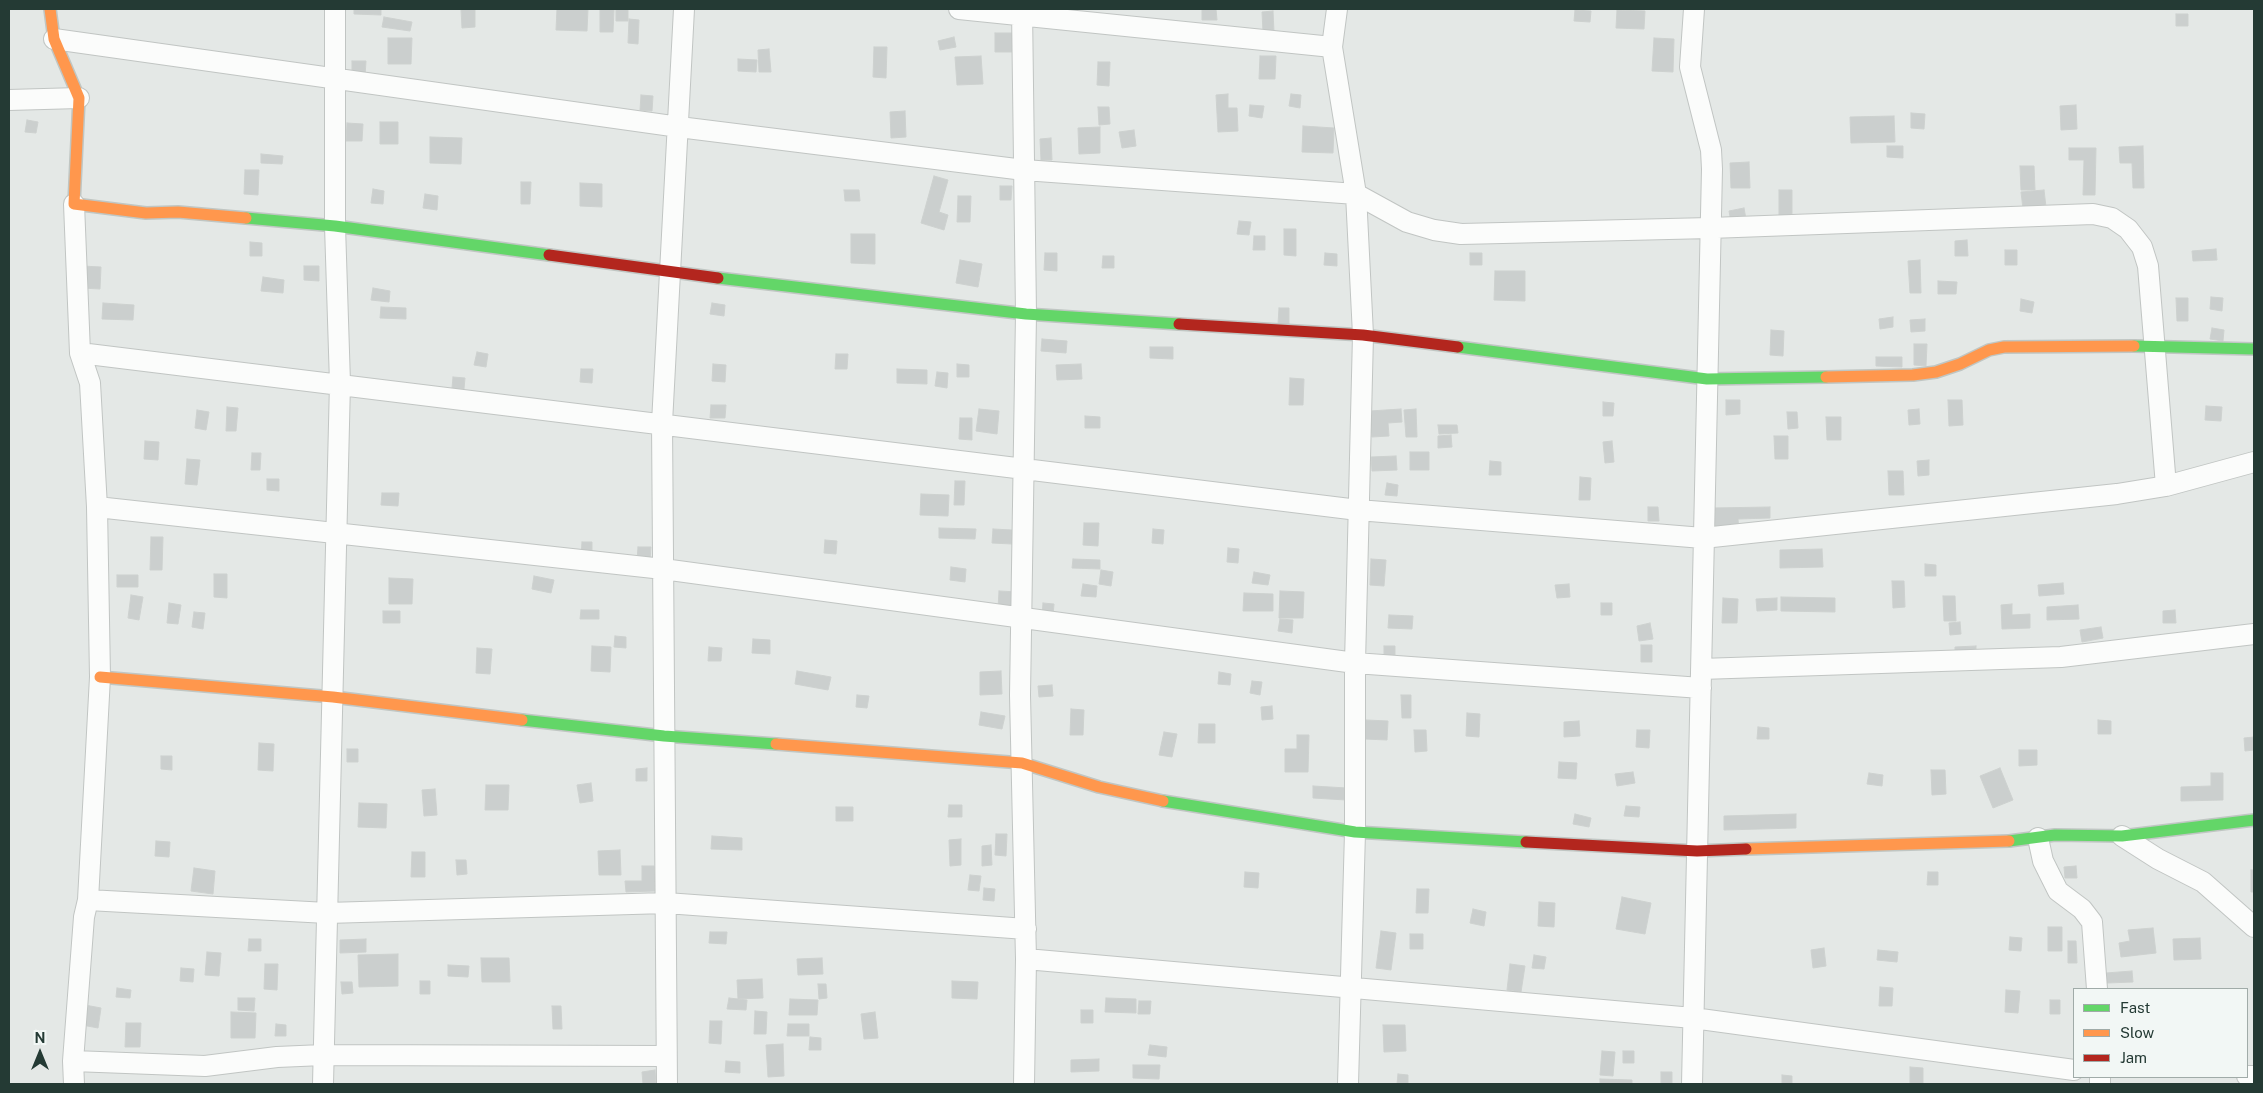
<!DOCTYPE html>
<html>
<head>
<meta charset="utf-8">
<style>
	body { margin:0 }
	#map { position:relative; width:2263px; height:1093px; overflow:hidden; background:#e4e8e6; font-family:"Public Sans",sans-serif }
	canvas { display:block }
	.frame { position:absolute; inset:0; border:10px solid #243a34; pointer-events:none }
	.legend { position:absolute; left:2073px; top:988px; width:175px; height:90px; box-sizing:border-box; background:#f2f7f5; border:1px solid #a0aba8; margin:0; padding:6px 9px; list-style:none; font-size:15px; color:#243a34 }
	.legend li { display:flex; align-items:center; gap:10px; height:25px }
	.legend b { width:25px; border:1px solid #a0aba8 }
	.north { position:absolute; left:15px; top:1028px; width:50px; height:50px; -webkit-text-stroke:4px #f2f7f5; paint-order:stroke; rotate:0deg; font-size:14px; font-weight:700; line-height:20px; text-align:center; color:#243a34 }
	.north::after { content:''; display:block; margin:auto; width:18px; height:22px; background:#243a34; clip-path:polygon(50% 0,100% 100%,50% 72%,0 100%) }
</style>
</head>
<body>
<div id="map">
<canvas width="2263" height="1093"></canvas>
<div class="frame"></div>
<ul class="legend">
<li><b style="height:6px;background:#63d668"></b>Fast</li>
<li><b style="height:6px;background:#ff974d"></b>Slow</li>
<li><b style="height:6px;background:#b3261e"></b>Jam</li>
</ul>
<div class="north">N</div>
</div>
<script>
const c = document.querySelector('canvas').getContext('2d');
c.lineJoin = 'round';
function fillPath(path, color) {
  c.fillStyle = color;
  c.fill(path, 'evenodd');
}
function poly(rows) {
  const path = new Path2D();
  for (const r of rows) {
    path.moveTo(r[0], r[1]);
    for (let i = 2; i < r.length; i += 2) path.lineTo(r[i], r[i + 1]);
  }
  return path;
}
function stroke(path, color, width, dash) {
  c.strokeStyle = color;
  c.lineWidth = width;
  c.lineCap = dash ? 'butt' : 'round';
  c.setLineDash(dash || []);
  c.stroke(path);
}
const building = poly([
	[354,9,381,9,381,15,354,14,354,9],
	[461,9,475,9,475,27,462,28,461,9],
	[557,9,588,9,587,31,556,30,557,9],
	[600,9,614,9,613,32,600,32,600,9],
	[616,9,628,9,628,21,616,21,616,9],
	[1202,9,1216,9,1217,20,1202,20,1202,9],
	[1575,10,1591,11,1590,22,1574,21,1575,10],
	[1617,10,1645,11,1644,29,1616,28,1617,10],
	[1273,11,1274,32,1263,32,1262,12,1273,11],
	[2176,14,2188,14,2188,26,2176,26,2176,14],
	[384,17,412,22,410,31,382,27,384,17],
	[629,19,639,20,638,44,628,43,629,19],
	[995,33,1016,33,1016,52,995,52,995,33],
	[954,37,956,47,940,50,938,41,954,37],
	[388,38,412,38,411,64,388,64,388,38],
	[1654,38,1674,39,1673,72,1652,71,1654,38],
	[874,47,887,47,886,78,873,77,874,47],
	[769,49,771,72,759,72,758,50,769,49],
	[981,56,983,84,957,85,955,57,981,56],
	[1260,56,1276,56,1275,79,1259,79,1260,56],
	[738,59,757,60,756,72,738,71,738,59],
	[352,61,366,61,365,76,352,76,352,61],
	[1098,62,1110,62,1109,86,1097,85,1098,62],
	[1228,94,1228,108,1237,108,1238,131,1218,132,1216,95,1228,94],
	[1291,94,1301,95,1300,108,1289,106,1291,94],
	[641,95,653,96,652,111,640,110,641,95],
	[1250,105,1264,106,1262,118,1249,116,1250,105],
	[2076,105,2077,129,2061,130,2060,106,2076,105],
	[1098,107,1109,107,1110,124,1099,125,1098,107],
	[905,111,906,137,891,138,890,112,905,111],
	[1911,113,1925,114,1924,129,1911,128,1911,113],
	[1894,116,1895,142,1851,143,1850,117,1894,116],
	[27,120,38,122,36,133,25,132,27,120],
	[380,122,398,122,398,144,380,144,380,122],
	[347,123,363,124,362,141,346,141,347,123],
	[1303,126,1334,128,1333,153,1302,152,1303,126],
	[1100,127,1100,153,1079,154,1078,128,1100,127],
	[1134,130,1136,146,1122,148,1119,132,1134,130],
	[430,137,462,138,461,164,430,163,430,137],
	[1051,138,1052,160,1041,160,1040,139,1051,138],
	[1887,146,1903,146,1903,158,1887,157,1887,146],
	[2143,146,2144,188,2133,188,2132,163,2120,163,2119,147,2143,146],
	[2069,148,2096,148,2095,195,2083,195,2084,160,2069,160,2069,148],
	[261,154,283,156,282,164,261,163,261,154],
	[1749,162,1750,188,1731,188,1730,163,1749,162],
	[2020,166,2034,166,2035,190,2021,190,2020,166],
	[245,170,259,170,258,195,244,194,245,170],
	[934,176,948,180,939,212,948,215,944,230,921,223,934,176],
	[521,182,531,182,530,204,521,204,521,182],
	[580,183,602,184,602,207,580,206,580,183],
	[1000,186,1012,186,1011,200,1000,200,1000,186],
	[373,189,384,191,383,204,371,203,373,189],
	[844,190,859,190,860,201,845,201,844,190],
	[1779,190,1792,190,1792,221,1779,222,1779,190],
	[2044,190,2046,207,2023,209,2021,192,2044,190],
	[425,194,438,196,437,210,423,208,425,194],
	[958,196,971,196,970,222,957,222,958,196],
	[1744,208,1746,219,1731,222,1729,211,1744,208],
	[1239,221,1251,222,1249,235,1237,234,1239,221],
	[1284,229,1296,229,1296,256,1284,255,1284,229],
	[851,234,875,234,875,264,851,263,851,234],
	[1254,236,1265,236,1265,250,1253,250,1254,236],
	[1967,240,1968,256,1955,256,1955,241,1967,240],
	[250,242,262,243,262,256,250,256,250,242],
	[2216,249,2217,260,2193,261,2192,251,2216,249],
	[2005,250,2017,250,2017,265,2005,265,2005,250],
	[1045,253,1057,253,1057,271,1044,270,1045,253],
	[1325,253,1337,254,1337,266,1324,265,1325,253],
	[1470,253,1482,253,1482,265,1470,265,1470,253],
	[1103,256,1114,256,1114,268,1102,268,1103,256],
	[960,260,982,264,978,287,956,283,960,260],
	[1920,260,1921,293,1910,293,1908,261,1920,260],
	[82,266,101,267,100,289,81,288,82,266],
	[304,266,319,266,319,281,304,280,304,266],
	[1495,271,1525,271,1525,301,1494,300,1495,271],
	[263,277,284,280,283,293,261,291,263,277],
	[1938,281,1957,282,1956,294,1938,294,1938,281],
	[373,288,390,291,389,302,371,300,373,288],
	[2211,297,2223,298,2222,311,2210,309,2211,297],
	[2176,298,2188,298,2188,321,2177,321,2176,298],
	[2021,299,2034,302,2032,313,2020,311,2021,299],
	[103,303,134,305,133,320,102,319,103,303],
	[712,303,725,305,724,316,710,314,712,303],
	[381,307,406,308,406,319,380,318,381,307],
	[1279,308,1289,308,1289,324,1278,324,1279,308],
	[1893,317,1893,327,1880,329,1879,319,1893,317],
	[1925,319,1925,331,1911,332,1910,320,1925,319],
	[2212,328,2224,330,2223,341,2210,339,2212,328],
	[1771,330,1784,331,1783,356,1770,355,1771,330],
	[1042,339,1067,341,1066,353,1041,351,1042,339],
	[1914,344,1927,344,1926,366,1914,365,1914,344],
	[1150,347,1173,347,1173,359,1150,358,1150,347],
	[477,352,488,354,486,367,474,365,477,352],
	[836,354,848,354,847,369,835,369,836,354],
	[1876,357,1902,357,1902,367,1876,366,1876,357],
	[713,364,726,365,725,382,712,381,713,364],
	[957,364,969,365,969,377,957,377,957,364],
	[1081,364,1082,379,1057,380,1056,365,1081,364],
	[581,369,593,369,592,383,580,382,581,369],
	[897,369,927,370,927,384,897,383,897,369],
	[937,372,948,373,947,388,935,386,937,372],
	[453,377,465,378,464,389,452,388,453,377],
	[1290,378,1304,379,1303,405,1289,405,1290,378],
	[1726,400,1740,400,1740,414,1726,415,1726,400],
	[1948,400,1962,400,1963,425,1949,426,1948,400],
	[1603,402,1614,403,1613,416,1603,416,1603,402],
	[711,405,726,405,725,418,710,418,711,405],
	[2206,406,2222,407,2221,421,2205,420,2206,406],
	[227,407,238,408,236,431,226,431,227,407],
	[979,409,999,411,997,434,976,431,979,409],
	[1401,409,1402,422,1388,423,1389,436,1372,437,1370,411,1401,409],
	[1416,409,1417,437,1406,437,1404,410,1416,409],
	[1919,409,1920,424,1909,425,1908,410,1919,409],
	[197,410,209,412,206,430,195,428,197,410],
	[1787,412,1797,412,1798,428,1788,429,1787,412],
	[1085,416,1100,417,1100,428,1085,428,1085,416],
	[1826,417,1841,417,1841,440,1827,440,1826,417],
	[960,418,972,418,972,440,959,439,960,418],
	[1438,425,1457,425,1458,433,1439,434,1438,425],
	[1451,435,1452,447,1438,448,1438,436,1451,435],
	[1774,436,1788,436,1788,459,1775,459,1774,436],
	[145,441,159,442,158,460,144,459,145,441],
	[1612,441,1614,462,1605,463,1603,442,1612,441],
	[1410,452,1429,452,1429,470,1410,470,1410,452],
	[252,453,261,453,260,470,251,470,252,453],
	[1396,456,1397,470,1372,471,1371,457,1396,456],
	[187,459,200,460,197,485,185,484,187,459],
	[1929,460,1929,475,1918,476,1917,461,1929,460],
	[1490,461,1501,462,1501,475,1489,475,1490,461],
	[1888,471,1903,471,1904,495,1889,495,1888,471],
	[1580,477,1591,478,1590,500,1579,500,1580,477],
	[267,479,279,479,279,491,267,490,267,479],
	[955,481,965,481,964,505,954,505,955,481],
	[1387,483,1398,485,1397,496,1385,495,1387,483],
	[382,493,399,493,398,506,381,505,382,493],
	[921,494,949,495,948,516,920,515,921,494],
	[1648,507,1658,507,1659,521,1648,521,1648,507],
	[1770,507,1770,518,1738,519,1739,531,1712,531,1712,508,1770,507],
	[1084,523,1099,523,1098,546,1083,545,1084,523],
	[939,528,976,529,975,539,939,538,939,528],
	[993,529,1012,530,1012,544,992,543,993,529],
	[1153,529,1164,530,1163,544,1152,543,1153,529],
	[151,537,163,537,162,570,150,570,151,537],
	[825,540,837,541,836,554,824,553,825,540],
	[582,542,592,542,592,557,581,556,582,542],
	[638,547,651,547,650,560,637,560,638,547],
	[1228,548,1239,549,1238,563,1227,562,1228,548],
	[1822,549,1823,567,1780,568,1780,550,1822,549],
	[1073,559,1100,560,1100,569,1072,568,1073,559],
	[1371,559,1386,560,1384,586,1370,585,1371,559],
	[1925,564,1936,565,1936,576,1925,576,1925,564],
	[951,567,966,569,965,582,950,580,951,567],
	[1101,570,1113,572,1111,586,1099,584,1101,570],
	[1254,572,1270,575,1268,585,1252,583,1254,572],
	[214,574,227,574,227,598,214,597,214,574],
	[117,575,138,575,138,587,117,587,117,575],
	[534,576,554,580,551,593,532,589,534,576],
	[389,578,413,579,412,604,389,604,389,578],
	[1892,581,1904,581,1905,607,1893,608,1892,581],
	[2063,583,2064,594,2039,596,2038,585,2063,583],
	[1083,584,1097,586,1096,597,1081,596,1083,584],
	[1569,584,1570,597,1557,598,1555,585,1569,584],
	[999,591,1018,592,1017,610,998,609,999,591],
	[1280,591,1304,592,1303,618,1279,618,1280,591],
	[1244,593,1273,594,1273,611,1243,611,1244,593],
	[131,595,143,597,139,620,128,618,131,595],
	[1943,596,1955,596,1956,621,1944,621,1943,596],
	[1781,597,1835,598,1835,612,1781,611,1781,597],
	[1723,598,1738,599,1737,623,1722,623,1723,598],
	[1777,598,1777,610,1757,611,1756,599,1777,598],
	[169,603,181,605,178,624,167,623,169,603],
	[1043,603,1054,604,1053,616,1042,615,1043,603],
	[1601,603,1612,603,1612,615,1601,615,1601,603],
	[2012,604,2012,615,2030,614,2030,628,2002,629,2001,605,2012,604],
	[2078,605,2079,619,2047,620,2047,607,2078,605],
	[581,610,599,610,599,619,580,619,581,610],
	[2175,610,2176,623,2163,623,2163,611,2175,610],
	[383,611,400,611,400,623,383,623,383,611],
	[194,612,205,613,203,629,192,627,194,612],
	[1389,615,1413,616,1412,629,1388,628,1389,615],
	[1280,619,1293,620,1292,633,1278,631,1280,619],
	[1960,622,1961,634,1950,635,1949,623,1960,622],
	[1650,623,1653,639,1639,641,1637,626,1650,623],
	[2101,627,2103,638,2082,642,2080,630,2101,627],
	[615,636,626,637,626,648,614,647,615,636],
	[753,639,770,640,770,654,752,653,753,639],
	[1641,645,1652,645,1652,662,1641,662,1641,645],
	[592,646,611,647,610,672,591,671,592,646],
	[1384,646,1395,646,1395,658,1384,658,1384,646],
	[1976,646,1976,659,1955,660,1955,647,1976,646],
	[709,647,722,648,721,661,708,661,709,647],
	[477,648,492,649,490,674,476,673,477,648],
	[797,671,831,677,828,690,795,684,797,671],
	[1001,671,1002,694,980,695,980,672,1001,671],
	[1219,672,1231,674,1230,685,1218,684,1219,672],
	[1252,681,1262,682,1260,695,1250,693,1252,681],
	[1052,685,1053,696,1039,697,1038,686,1052,685],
	[857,695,869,696,867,708,856,707,857,695],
	[1401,695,1411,695,1411,718,1402,718,1401,695],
	[1272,706,1273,719,1262,720,1261,707,1272,706],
	[1071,709,1084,710,1083,735,1070,735,1071,709],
	[981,712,1005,716,1002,729,979,725,981,712],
	[1467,713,1480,714,1479,737,1466,736,1467,713],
	[1366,720,1388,721,1387,740,1365,739,1366,720],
	[2098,720,2111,721,2111,734,2098,734,2098,720],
	[1579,721,1580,736,1564,737,1564,722,1579,721],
	[1199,724,1215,724,1215,743,1198,743,1199,724],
	[1758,727,1769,728,1769,739,1757,739,1758,727],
	[1414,730,1426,730,1427,751,1415,752,1414,730],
	[1637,730,1650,730,1649,748,1636,747,1637,730],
	[1164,732,1177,734,1172,757,1159,755,1164,732],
	[1297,735,1309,735,1308,772,1285,772,1285,749,1297,749,1297,735],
	[2254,737,2254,750,2245,751,2244,738,2254,737],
	[259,743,274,744,273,771,258,770,259,743],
	[347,749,358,749,358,762,347,762,347,749],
	[2019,750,2037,750,2037,765,2019,766,2019,750],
	[161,756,172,756,172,770,161,769,161,756],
	[1559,762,1577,763,1576,779,1558,778,1559,762],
	[647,768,647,781,636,781,636,769,647,768],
	[2000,768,2013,800,1993,808,1980,776,2000,768],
	[1931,770,1945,770,1946,794,1932,795,1931,770],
	[1633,772,1635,783,1617,786,1615,774,1633,772],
	[1869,773,1883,775,1882,786,1867,784,1869,773],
	[2211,773,2223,773,2223,800,2181,801,2181,787,2211,786,2211,773],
	[591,783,593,801,580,803,577,785,591,783],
	[486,785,509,785,508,810,485,810,486,785],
	[1313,786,1347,788,1346,800,1313,798,1313,786],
	[435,789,437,815,424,816,422,790,435,789],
	[359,803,387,804,386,828,358,827,359,803],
	[949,805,962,805,962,817,948,817,949,805],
	[1626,806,1640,807,1639,817,1624,816,1626,806],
	[836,807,853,807,853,821,836,821,836,807],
	[1575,814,1591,818,1589,827,1573,824,1575,814],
	[1796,814,1796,828,1724,830,1724,816,1796,814],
	[996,834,1007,834,1006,856,995,855,996,834],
	[712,836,742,838,742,850,711,849,712,836],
	[961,839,961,865,950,866,949,840,961,839],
	[156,841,170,842,169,857,155,856,156,841],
	[991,845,992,865,982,866,982,846,991,845],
	[620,850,621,875,599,875,598,851,620,850],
	[412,852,425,852,425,877,411,877,412,852],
	[456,860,466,860,467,874,457,875,456,860],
	[642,866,654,866,655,891,626,892,625,881,642,881,642,866],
	[2076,866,2077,878,2065,878,2064,867,2076,866],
	[194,868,215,871,213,894,191,891,194,868],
	[2251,870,2254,870,2254,892,2251,892,2251,870],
	[1245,872,1259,873,1258,888,1244,887,1245,872],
	[1928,872,1938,872,1938,885,1927,885,1928,872],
	[970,875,981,876,979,891,968,890,970,875],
	[984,888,995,889,994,901,983,900,984,888],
	[1417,889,1429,889,1428,913,1416,913,1417,889],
	[1622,897,1651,903,1645,934,1616,929,1622,897],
	[1539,902,1555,903,1554,927,1538,926,1539,902],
	[1473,909,1486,912,1484,926,1470,923,1473,909],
	[2048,927,2062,927,2062,951,2048,951,2048,927],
	[2153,928,2156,953,2121,957,2119,943,2130,941,2128,930,2153,928],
	[1381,931,1396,933,1391,970,1376,968,1381,931],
	[710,932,727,932,726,944,709,943,710,932],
	[1410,934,1423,934,1423,949,1410,949,1410,934],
	[2010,937,2022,938,2021,951,2009,950,2010,937],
	[2200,938,2201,959,2174,960,2173,939,2200,938],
	[249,939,261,939,261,951,248,951,249,939],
	[366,939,366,952,340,953,340,940,366,939],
	[2068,941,2076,941,2077,963,2068,963,2068,941],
	[1824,948,1826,966,1813,968,1811,950,1824,948],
	[1878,950,1898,952,1897,962,1877,960,1878,950],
	[207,952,221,953,219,976,205,975,207,952],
	[398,954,398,986,359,987,358,955,398,954],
	[1534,955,1546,957,1544,969,1532,968,1534,955],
	[481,958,509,958,510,982,482,982,481,958],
	[822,958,823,974,798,975,797,959,822,958],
	[265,964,278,964,277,990,264,989,265,964],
	[1510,964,1525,966,1521,992,1507,990,1510,964],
	[448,965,469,966,468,977,448,976,448,965],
	[181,968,194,969,193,982,180,981,181,968],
	[2132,971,2133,982,2107,983,2106,973,2132,971],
	[762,979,763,998,738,999,737,980,762,979],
	[420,981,430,981,430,994,420,994,420,981],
	[952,981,978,982,977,999,952,998,952,981],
	[341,982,352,982,353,993,342,994,341,982],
	[818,984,826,984,827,998,819,999,818,984],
	[1880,987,1893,988,1892,1006,1879,1006,1880,987],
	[117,988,131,990,130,998,116,997,117,988],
	[2006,990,2020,991,2018,1013,2005,1012,2006,990],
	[238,998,255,998,254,1011,238,1010,238,998],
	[729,998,747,1000,746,1010,727,1009,729,998],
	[1106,998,1136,999,1136,1013,1105,1012,1106,998],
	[790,999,818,1000,817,1015,789,1015,790,999],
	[2050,1000,2060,1000,2060,1014,2050,1014,2050,1000],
	[1139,1001,1151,1001,1150,1014,1138,1014,1139,1001],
	[85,1005,101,1008,98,1028,82,1025,85,1005],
	[552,1006,561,1006,562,1029,553,1029,552,1006],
	[1081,1010,1093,1010,1093,1023,1081,1023,1081,1010],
	[755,1011,767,1012,766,1034,754,1034,755,1011],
	[231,1012,256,1013,255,1038,231,1038,231,1012],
	[875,1012,878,1038,864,1039,861,1014,875,1012],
	[710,1021,722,1021,721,1044,709,1043,710,1021],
	[126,1023,141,1023,140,1047,125,1047,126,1023],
	[276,1024,286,1025,286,1036,275,1036,276,1024],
	[788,1024,809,1024,809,1036,787,1036,788,1024],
	[1383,1025,1405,1025,1406,1051,1384,1052,1383,1025],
	[810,1037,821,1038,821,1050,809,1050,810,1037],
	[783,1044,784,1076,768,1077,766,1045,783,1044],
	[1150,1045,1167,1047,1166,1057,1148,1055,1150,1045],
	[1602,1051,1615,1052,1613,1076,1600,1075,1602,1051],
	[1623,1051,1634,1051,1634,1063,1623,1063,1623,1051],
	[1099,1059,1099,1071,1071,1072,1071,1060,1099,1059],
	[726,1061,740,1062,740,1073,725,1072,726,1061],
	[1133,1065,1160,1065,1159,1079,1133,1078,1133,1065],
	[1910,1067,1923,1068,1923,1084,1910,1084,1910,1067],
	[655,1070,656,1084,643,1084,642,1072,655,1070],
	[1661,1072,1672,1072,1672,1084,1661,1084,1661,1072],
	[1398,1074,1408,1075,1408,1084,1397,1084,1398,1074],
	[1782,1075,1792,1076,1792,1084,1782,1084,1782,1075],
	[1600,1079,1632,1080,1632,1084,1600,1084,1600,1079]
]);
fillPath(building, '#cbcfce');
stroke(building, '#cdd1cf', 1);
const street = poly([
	[959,9,1332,47],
	[1022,9,1026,314,1020,695,1026,959,1024,1084],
	[1337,9,1332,47,1356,194,1407,222,1434,230,1461,234,1710,228,2093,214,2112,218,2128,229,2142,247,2148,266,2166,486],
	[54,39,679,127,1024,170,1356,194,1363,335,1355,663,1355,832,1348,1084],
	[9,100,79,98],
	[74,204,80,353,90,383,97,507,100,677,88,900,84,917,73,1061,74,1084],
	[80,353,1358,510,1703,538,2117,494,2166,486,2254,462],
	[97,507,663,569,1355,663,1701,688],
	[1701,669,2061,657,2254,634],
	[2122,836,2158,859,2203,882,2254,927],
	[2038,838,2043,861,2058,891,2082,909,2092,922,2097,989],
	[88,900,327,913,666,903,1026,929],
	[1026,959,1693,1018,2074,1070],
	[73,1061,205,1066,277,1057,323,1055,666,1056],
	[2247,1076,2254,1076],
	[323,1084,340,383,335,226,335,9],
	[667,1084,662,423,684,9],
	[1692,1084,1712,169,1711,150,1690,67,1694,9],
	[2100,1084,2100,1077]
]);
const fast = poly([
	[246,218,335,226,549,255],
	[718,278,1026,314,1179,324],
	[2134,346,2254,349],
	[1458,347,1707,379,1826,377],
	[522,720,664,736,776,744],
	[1163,801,1355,832,1526,842],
	[2009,841,2055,835,2122,836,2254,820]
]);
const slow = poly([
	[50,9,54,39,79,98,74,204,146,213,178,212,246,218],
	[1826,377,1913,375,1936,372,1960,364,1989,350,2004,347,2134,346],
	[100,677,333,697,522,720],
	[776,744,1022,763,1099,787,1163,801],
	[1746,849,2009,841]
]);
const jam = poly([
	[549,255,718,278],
	[1179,324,1363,335,1458,347],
	[1526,842,1697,851,1746,849]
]);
stroke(street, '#c1c5c3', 22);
stroke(fast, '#c0c6c3', 14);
stroke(slow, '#c0c6c3', 14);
stroke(jam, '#c0c6c3', 14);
stroke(street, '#fbfcfb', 20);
stroke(fast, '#63d668', 11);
stroke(slow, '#ff974d', 11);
stroke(jam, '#b3261e', 11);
</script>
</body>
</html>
